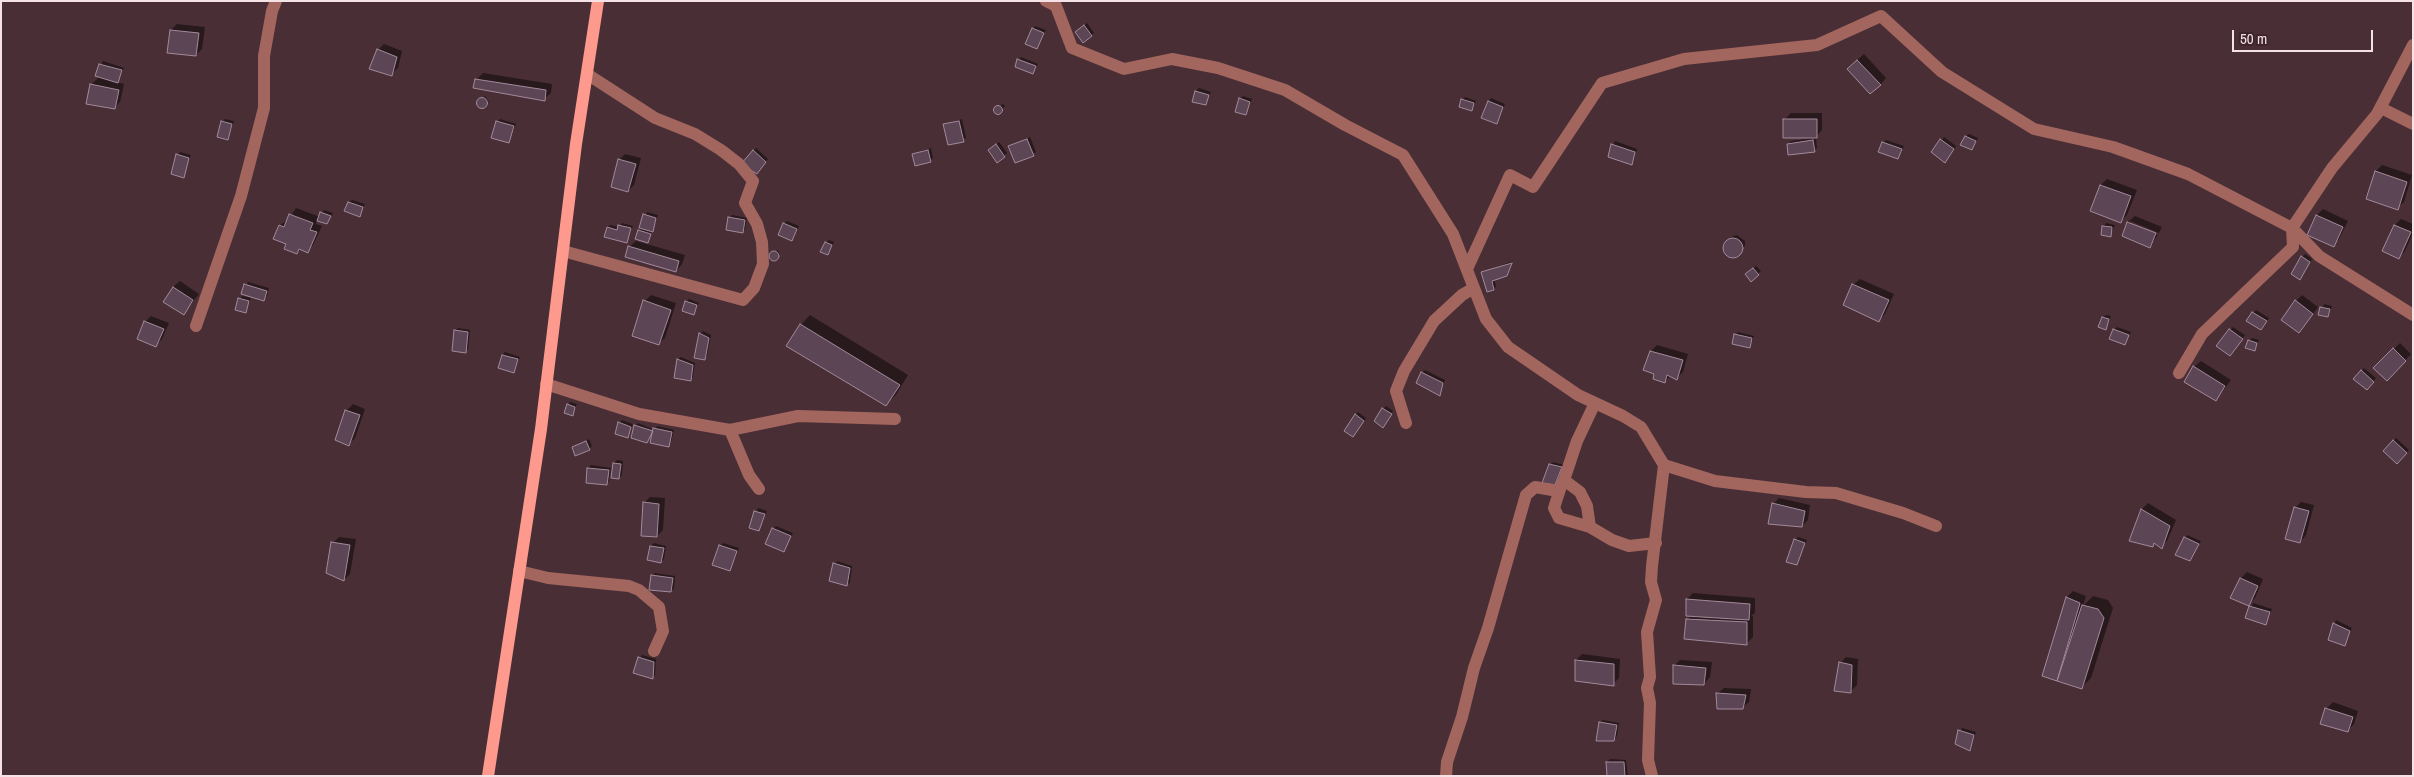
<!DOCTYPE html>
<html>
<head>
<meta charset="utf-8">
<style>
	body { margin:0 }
	#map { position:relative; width:2414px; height:777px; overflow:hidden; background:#492f35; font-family:"Archivo Narrow",sans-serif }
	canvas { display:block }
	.frame { position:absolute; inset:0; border:2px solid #f4e2e6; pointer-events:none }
	.scale { position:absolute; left:2232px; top:30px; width:141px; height:22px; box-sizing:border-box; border:2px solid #f4e2e6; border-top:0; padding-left:6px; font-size:15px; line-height:18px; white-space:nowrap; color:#f4e2e6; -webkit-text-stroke:4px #3e252b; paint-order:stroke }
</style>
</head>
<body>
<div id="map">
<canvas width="2414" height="777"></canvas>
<div class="frame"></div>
<div class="scale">50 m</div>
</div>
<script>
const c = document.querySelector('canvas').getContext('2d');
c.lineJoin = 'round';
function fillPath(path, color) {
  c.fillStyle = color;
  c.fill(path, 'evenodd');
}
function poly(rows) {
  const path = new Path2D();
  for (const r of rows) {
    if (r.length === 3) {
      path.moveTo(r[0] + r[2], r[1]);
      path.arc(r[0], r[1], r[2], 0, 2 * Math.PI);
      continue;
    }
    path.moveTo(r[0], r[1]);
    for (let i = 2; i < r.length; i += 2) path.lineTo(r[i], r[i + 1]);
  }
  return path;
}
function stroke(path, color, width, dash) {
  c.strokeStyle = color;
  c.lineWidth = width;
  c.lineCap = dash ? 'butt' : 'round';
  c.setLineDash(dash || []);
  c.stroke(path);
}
fillPath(poly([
	[1087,23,1094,33,1091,35,1079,29],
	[177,24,205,27,202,49,196,55,169,52,171,30],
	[1035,26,1046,30,1037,47,1033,29],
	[384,44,402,51,398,68,391,74,378,50],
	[1864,54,1886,78,1880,85,1855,62],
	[1021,57,1038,64,1033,72,1019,60],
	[103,61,124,68,117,82,124,84,120,102,114,108,92,84,100,76,97,76],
	[483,73,552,84,551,93,544,99,476,80],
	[1199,88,1211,92,1205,104,1196,91],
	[485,96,489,102,479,106,478,102],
	[1243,96,1252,99,1246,114,1240,99],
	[1465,97,1476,101,1472,109,1462,100],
	[1491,98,1505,104,1497,122,1489,101],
	[1003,104,1005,106,998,113,995,109],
	[1791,113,1822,113,1822,130,1816,137,1817,148,1814,151,1788,144,1791,141,1813,138,1785,119],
	[225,119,234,121,228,138,222,122],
	[500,119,516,124,509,142,497,122],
	[962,119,966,138,949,144,945,125],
	[1969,134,1978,138,1972,149,1966,136],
	[1030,137,1036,152,1016,162,1009,147],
	[1944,137,1956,146,1947,159,1933,152],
	[1886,140,1904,146,1898,158,1883,143],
	[1615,141,1637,149,1631,163,1609,156],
	[999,142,1007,153,998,161,992,147],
	[756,148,768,159,759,170,743,163],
	[931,148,933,158,930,161,913,154],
	[180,152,191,155,183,176,178,155],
	[625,154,641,158,634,185,628,191,619,160],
	[2382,165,2412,175,2404,202,2397,208,2376,171],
	[2107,179,2137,190,2127,215,2121,221,2092,210,2101,185],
	[352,200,365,204,359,215,349,202],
	[296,208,320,217,324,210,333,213,327,223,317,219,316,224,322,226,313,245,307,251,301,249,297,253,288,244,275,239,280,225,288,220],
	[2323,209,2348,221,2339,239,2333,246,2308,234,2317,215],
	[647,212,658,215,648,241,639,231],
	[732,215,747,218,745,229,742,232,730,218],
	[2135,216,2162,227,2159,233,2130,221,2130,224,2158,235,2150,246,2123,236,2128,222],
	[2401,219,2413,224,2413,233,2405,251,2399,257,2395,225],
	[787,221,799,226,792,240,784,224],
	[622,223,633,226,626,242,608,227,610,225,619,227],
	[2106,223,2115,225,2110,235,2104,226],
	[1737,235,1745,241,1745,246,1734,256,1730,256,1724,250,1724,246,1733,236],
	[829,240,834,242,827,254,826,243],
	[636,241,685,255,682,264,676,271,629,247],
	[778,250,780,255,774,259,770,255],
	[2305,254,2312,259,2300,278,2302,257],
	[1513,261,1506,275,1494,279,1496,286,1494,289,1483,272],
	[1756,266,1761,271,1751,280,1746,274],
	[1860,279,1894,294,1885,314,1879,320,1853,285],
	[180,281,199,294,183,314,173,287],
	[248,282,269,288,267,296,264,299,243,293],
	[651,295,676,303,665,338,658,344,645,301],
	[2302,295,2318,307,2305,325,2296,301],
	[242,296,251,298,246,312,236,309],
	[689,299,699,303,693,314,686,302],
	[2324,304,2332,306,2328,316,2320,314],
	[2256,310,2269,318,2264,326,2247,321],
	[810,315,908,375,896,395,886,404,801,325],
	[2106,315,2111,316,2106,328,2103,317],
	[151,316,169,323,162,339,156,345,145,322],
	[2117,327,2131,332,2125,344,2114,330],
	[2233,327,2245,335,2233,352,2218,346],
	[458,328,470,330,468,349,465,351,455,331],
	[703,331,711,335,707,356,704,359,700,334],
	[1738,332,1754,336,1750,347,1735,335],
	[2252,338,2259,340,2254,349,2249,341],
	[2400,343,2411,354,2387,380,2375,368],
	[1657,345,1688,354,1683,372,1677,378,1671,375,1665,382,1655,373,1651,351],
	[505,352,520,357,513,371,503,355],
	[681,357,695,363,693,377,690,380,675,377,678,359],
	[2201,361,2231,380,2216,400,2194,367],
	[2364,368,2376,378,2367,389,2355,379],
	[1425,370,1445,380,1439,394,1422,373],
	[570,402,577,404,572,414,568,405],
	[353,404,365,409,355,438,349,444,346,411],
	[1386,406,1393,411,1386,423,1383,409],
	[1358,412,1366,418,1356,433,1356,415],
	[622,420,633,424,627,436,619,423],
	[638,423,655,430,657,426,674,430,671,442,668,445,652,433,647,442,635,426],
	[2396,438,2409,450,2397,462,2384,451],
	[589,439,592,446,589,449,573,448],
	[617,460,623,461,622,475,619,478,614,463],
	[1553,462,1564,465,1558,481,1550,465],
	[591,465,611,468,609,481,607,484,589,468],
	[650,497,665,498,663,530,657,536,644,503],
	[1779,498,1810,505,1808,520,1802,526,1773,504],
	[2301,502,2314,505,2306,535,2300,542,2295,508],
	[2148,503,2176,520,2167,541,2161,547,2155,543,2152,545,2131,540,2142,509],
	[758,508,767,511,759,530,750,527],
	[776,526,793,533,783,551,773,529],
	[2187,535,2201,541,2189,560,2185,538],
	[339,537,356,539,350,574,344,580,333,543],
	[1798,537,1807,540,1797,564,1795,540],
	[654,543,666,546,664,559,661,562,651,546],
	[723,543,739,548,730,570,720,546],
	[837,561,852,566,850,582,847,585,830,580],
	[2247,572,2263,579,2255,598,2249,604,2232,597,2241,578],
	[655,573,675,576,674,588,671,591,652,576],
	[2073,591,2086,596,2083,606,2093,596,2108,600,2113,608,2091,678,2082,687,2044,675,2067,597],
	[1693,593,1755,598,1755,613,1751,616,1753,616,1753,637,1746,644,1687,620,1691,615,1687,599],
	[2253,603,2272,609,2266,624,2247,618],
	[2336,620,2352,628,2345,644,2330,640],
	[1582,654,1620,659,1619,678,1613,684,1576,660],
	[642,655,656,659,655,675,653,677,640,658],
	[1846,657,1858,659,1857,685,1851,691,1840,663],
	[1680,660,1712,662,1710,677,1704,684,1674,666],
	[1724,688,1751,689,1749,702,1742,708,1717,694],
	[2333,702,2358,711,2354,724,2348,730,2326,709],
	[1603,720,1619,723,1617,736,1614,739,1600,723],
	[1962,728,1976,732,1970,750,1957,743],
	[1610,759,1626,760,1628,776,1608,776,1607,762]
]), '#0007');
const building = poly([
	[1084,25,1092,36,1083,43,1075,32,1084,25],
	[1032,28,1044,33,1037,49,1025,44,1032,28],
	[170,30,199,33,196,56,167,53,170,30],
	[377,49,397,57,392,76,369,69,377,49],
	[1017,59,1036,66,1033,74,1015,67,1017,59],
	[1857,60,1881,85,1870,94,1847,69,1857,60],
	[99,64,122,70,118,83,95,76,99,64],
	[475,79,546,90,545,101,473,88,475,79],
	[90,84,119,90,115,109,86,104,90,84],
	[1195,91,1209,95,1206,105,1192,102,1195,91],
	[482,103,5.5],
	[1239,98,1250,102,1246,115,1235,112,1239,98],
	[1461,99,1474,103,1472,111,1459,107,1461,99],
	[1488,101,1503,107,1497,124,1481,118,1488,101],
	[998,110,4.5],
	[1783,119,1817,119,1817,138,1783,138,1783,119],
	[221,121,232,124,228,140,217,137,221,121],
	[496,121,514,126,509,143,491,138,496,121],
	[959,121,964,142,948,145,943,124,959,121],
	[1965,136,1976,141,1972,150,1960,145,1965,136],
	[1027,139,1034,156,1015,163,1008,146,1027,139],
	[1940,139,1954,149,1945,163,1931,152,1940,139],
	[1813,140,1815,152,1788,155,1787,144,1813,140],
	[1882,142,1902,149,1898,159,1878,152,1882,142],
	[996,144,1005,157,997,163,988,150,996,144],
	[1611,144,1635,152,1632,165,1608,157,1611,144],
	[753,150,766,162,757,174,741,164,753,150],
	[928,150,931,162,915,166,912,154,928,150],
	[176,154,189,158,184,178,171,174,176,154],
	[618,159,636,164,628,192,611,187,618,159],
	[2375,171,2407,182,2398,210,2366,199,2375,171],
	[2100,185,2131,196,2121,223,2090,211,2100,185],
	[348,202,363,207,360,217,344,211,348,202],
	[320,212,331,216,327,224,317,221,320,212],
	[289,214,313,223,310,230,317,232,308,253,299,249,297,254,284,249,286,244,273,239,279,225,284,227,289,214],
	[643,214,656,218,653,232,639,228,643,214],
	[2316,215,2343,227,2334,247,2307,235,2316,215],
	[728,217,745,220,743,233,726,230,728,217],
	[2127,222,2156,233,2150,248,2122,236,2127,222],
	[783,223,797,229,792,241,778,235,783,223],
	[618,225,631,228,627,243,604,237,607,227,617,230,618,225],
	[2394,225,2411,232,2399,259,2382,251,2394,225],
	[2102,226,2112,227,2111,237,2101,235,2102,226],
	[638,230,651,234,648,243,635,239,638,230],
	[1733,248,10],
	[825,242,832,245,828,255,820,252,825,242],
	[628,246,679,261,676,272,625,257,628,246],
	[774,256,5],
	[2301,256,2310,262,2300,280,2291,274,2301,256],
	[1512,263,1507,276,1492,281,1494,290,1487,292,1481,272,1512,263],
	[1753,268,1759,275,1751,282,1745,274,1753,268],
	[244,284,267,291,264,301,241,294,244,284],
	[1852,284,1889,300,1879,322,1843,305,1852,284],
	[173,287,193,300,184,315,163,302,173,287],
	[238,298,249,301,246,313,235,310,238,298],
	[643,300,671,310,659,345,632,336,643,300],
	[2295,300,2313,314,2299,333,2281,320,2295,300],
	[685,301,697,305,694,315,682,311,685,301],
	[2320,307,2330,309,2328,317,2318,315,2320,307],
	[2252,312,2267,321,2261,330,2246,321,2252,312],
	[2102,317,2109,319,2106,330,2098,327,2102,317],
	[144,321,164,329,156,347,137,339,144,321],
	[800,324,900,385,886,406,786,346,800,324],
	[2113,329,2129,335,2125,345,2109,339,2113,329],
	[2229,329,2243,339,2230,356,2216,346,2229,329],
	[454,330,468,332,466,353,452,351,454,330],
	[699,333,709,338,705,360,694,358,699,333],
	[1734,334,1752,338,1750,348,1732,344,1734,334],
	[2248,340,2257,343,2255,351,2245,348,2248,340],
	[2393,348,2406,361,2387,381,2373,368,2393,348],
	[1650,351,1683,360,1677,380,1667,375,1665,383,1653,379,1654,374,1643,370,1650,351],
	[502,355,518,359,514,373,498,368,502,355],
	[677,359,693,365,691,381,674,378,677,359],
	[2193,366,2225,386,2216,401,2184,382,2193,366],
	[2361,370,2374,382,2367,390,2353,379,2361,370],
	[1421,372,1443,383,1440,396,1416,383,1421,372],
	[567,404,575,407,573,416,564,413,567,404],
	[1382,408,1392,414,1383,428,1374,421,1382,408],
	[345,410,360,415,349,446,335,440,345,410],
	[1355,414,1364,421,1353,437,1344,431,1355,414],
	[618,422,631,427,628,438,615,434,618,422],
	[634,425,653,431,647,443,631,438,634,425],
	[653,428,672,432,669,447,650,443,653,428],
	[2393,440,2407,453,2397,464,2383,451,2393,440],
	[586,441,590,450,575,456,572,447,586,441],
	[613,463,621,464,619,479,611,478,613,463],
	[1549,464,1562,467,1555,485,1542,483,1549,464],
	[587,468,609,470,607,485,586,483,587,468],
	[643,502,659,504,657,537,641,536,643,502],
	[1772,503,1805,511,1802,527,1768,524,1772,503],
	[2294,507,2309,511,2300,543,2285,539,2294,507],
	[2141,509,2170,526,2162,549,2154,543,2153,547,2129,541,2141,509],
	[754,511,765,514,759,531,749,528,754,511],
	[772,528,791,536,784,552,765,544,772,528],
	[2184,537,2199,544,2190,561,2175,555,2184,537],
	[1794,539,1805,543,1797,565,1786,562,1794,539],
	[331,542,350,545,344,581,326,573,331,542],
	[719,545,737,551,730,571,712,565,719,545],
	[650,546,664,548,661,563,647,560,650,546],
	[833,563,850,568,847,586,829,581,833,563],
	[651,575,673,578,671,592,649,590,651,575],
	[2240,578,2258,586,2249,606,2230,598,2240,578],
	[2066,597,2080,603,2057,681,2042,676,2066,597],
	[1686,599,1750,604,1749,620,1686,616,1686,599],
	[2082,605,2098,609,2104,618,2082,689,2057,681,2082,605],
	[2249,606,2270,612,2266,625,2245,618,2249,606],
	[1686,619,1747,622,1747,645,1684,639,1686,619],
	[2333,623,2350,631,2345,646,2328,640,2333,623],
	[638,657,654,662,653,679,633,673,638,657],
	[1575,660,1614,664,1614,686,1575,681,1575,660],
	[1839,662,1852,665,1851,693,1834,691,1839,662],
	[1673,665,1706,668,1704,685,1673,684,1673,665],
	[1716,693,1746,695,1743,709,1717,709,1716,693],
	[2325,708,2353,717,2348,732,2320,724,2325,708],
	[1599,722,1617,725,1614,741,1596,741,1599,722],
	[1958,730,1974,735,1970,751,1955,744,1958,730],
	[1606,762,1624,762,1625,776,1607,776,1606,762]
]);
fillPath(building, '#5c4555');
stroke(building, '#a38a9b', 1);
stroke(poly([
	[1046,1,1056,6,1072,48,1124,69,1172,59,1218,68,1285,90,1345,125,1403,155,1453,234,1486,319,1508,347,1578,395,1623,416,1641,427,1664,465,1652,566,1651,582,1656,600,1647,632,1650,677,1647,688,1650,703,1648,760,1652,776],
	[2381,108,2413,124],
	[563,251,743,300,754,288,763,264,762,242,757,224,745,203,753,181,739,164,721,150,695,134,655,118,587,74],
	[1467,269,1510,175,1533,187,1602,83,1684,59,1817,45,1881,16,1942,72,2034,129,2113,147,2188,174,2292,228,2319,256,2413,315],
	[196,326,241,196,264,108,264,56,272,11,276,1],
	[2179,373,2202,334,2293,247,2292,228,2332,168,2377,114,2413,45],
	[546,384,639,414,730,430,798,416,895,419],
	[1595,403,1577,441,1564,480,1580,492,1587,506,1590,527,1612,540,1629,546,1656,543],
	[1406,423,1396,391,1404,371,1434,321,1462,295,1474,288],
	[730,430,749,475,759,489],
	[1664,465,1715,481,1806,492,1836,493,1903,513,1936,526],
	[1562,483,1554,508,1559,518,1590,527],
	[519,571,548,578,629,586,639,590,659,607,663,631,654,651],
	[1446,776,1447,762,1462,717,1474,668,1488,628,1526,495,1535,487,1558,491]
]), '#a3665e', 12);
stroke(poly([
	[488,776,541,429,576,144,598,1]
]), '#fd9a8d', 12);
</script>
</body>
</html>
